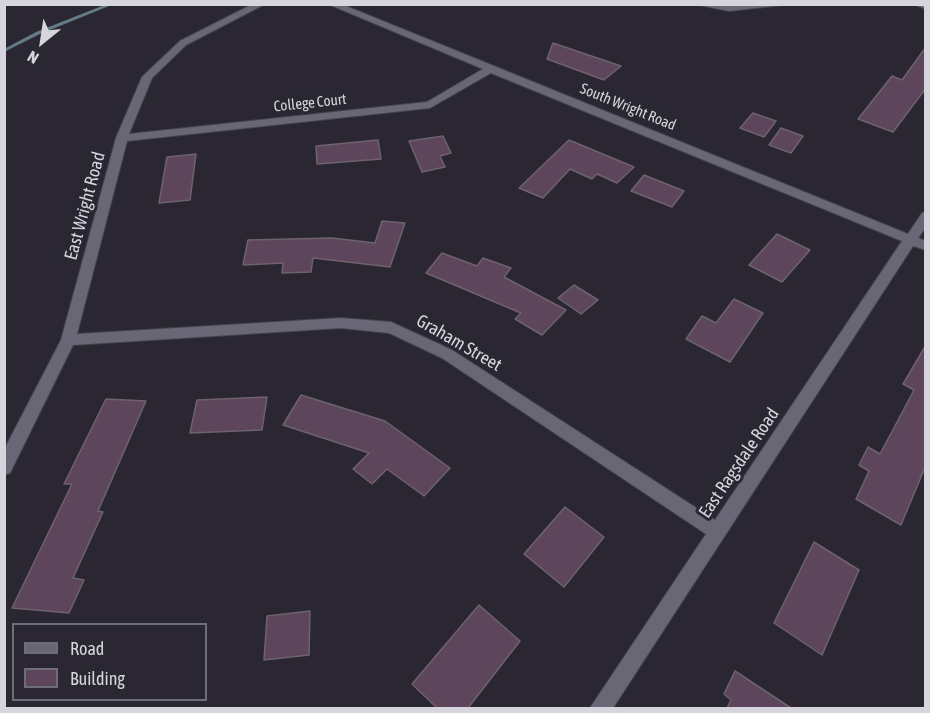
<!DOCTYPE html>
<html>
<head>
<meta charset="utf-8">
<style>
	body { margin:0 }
	#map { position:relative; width:930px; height:713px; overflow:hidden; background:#2a2733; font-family:"Asap Condensed",sans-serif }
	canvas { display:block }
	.frame { position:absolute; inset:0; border:6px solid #d6d5dd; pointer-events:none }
	.legend { position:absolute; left:12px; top:623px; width:195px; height:78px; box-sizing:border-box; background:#2a2733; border:2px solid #6f6d77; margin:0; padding:8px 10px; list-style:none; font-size:18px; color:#d6d5dd }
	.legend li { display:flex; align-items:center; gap:12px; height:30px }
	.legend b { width:30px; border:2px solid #6f6d77 }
	.north { position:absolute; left:12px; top:12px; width:60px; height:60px; -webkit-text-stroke:4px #2a2733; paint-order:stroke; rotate:210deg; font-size:16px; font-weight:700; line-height:24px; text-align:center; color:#d6d5dd }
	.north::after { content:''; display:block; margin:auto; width:21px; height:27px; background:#d6d5dd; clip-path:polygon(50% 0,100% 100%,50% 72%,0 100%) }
</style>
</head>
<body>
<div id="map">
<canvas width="930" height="713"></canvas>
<div class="frame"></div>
<ul class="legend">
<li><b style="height:8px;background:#696775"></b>Road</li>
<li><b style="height:16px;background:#5d465c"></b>Building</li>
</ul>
<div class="north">N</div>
</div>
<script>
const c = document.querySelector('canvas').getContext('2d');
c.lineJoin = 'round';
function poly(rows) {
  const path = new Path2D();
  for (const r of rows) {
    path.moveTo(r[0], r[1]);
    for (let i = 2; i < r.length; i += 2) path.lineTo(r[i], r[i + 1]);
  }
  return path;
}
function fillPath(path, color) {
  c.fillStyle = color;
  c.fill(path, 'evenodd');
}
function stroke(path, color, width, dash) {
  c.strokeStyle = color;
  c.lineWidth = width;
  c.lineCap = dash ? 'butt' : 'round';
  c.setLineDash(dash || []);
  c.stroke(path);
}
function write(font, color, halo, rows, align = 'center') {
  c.font = font + ' "Asap Condensed",sans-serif';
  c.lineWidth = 6;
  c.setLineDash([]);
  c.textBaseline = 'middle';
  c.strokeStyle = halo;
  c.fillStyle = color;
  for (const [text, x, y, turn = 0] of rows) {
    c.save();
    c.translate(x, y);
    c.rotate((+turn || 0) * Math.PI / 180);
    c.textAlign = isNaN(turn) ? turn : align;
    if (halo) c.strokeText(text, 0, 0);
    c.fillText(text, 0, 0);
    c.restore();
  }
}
fillPath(poly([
	[107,4,114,4,40,34,4,52,4,49,36,32,107,4]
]), '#627b86');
const building = poly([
	[553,43,621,66,604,80,547,59,553,43],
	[926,47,926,88,893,132,858,119,892,76,902,80,926,47],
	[753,113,776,121,764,137,740,128,753,113],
	[781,128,803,136,791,153,769,145,781,128],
	[443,136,451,153,440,156,445,167,422,172,409,141,443,136],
	[378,140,381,159,317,164,316,146,378,140],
	[569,140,634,167,617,183,597,174,592,179,570,169,543,198,519,188,569,140],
	[196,154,190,200,159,203,167,157,196,154],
	[644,175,684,191,672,207,631,191,644,175],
	[382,221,405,223,390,267,313,258,311,272,282,273,283,263,243,265,248,240,332,238,375,243,382,221],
	[777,234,810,250,782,282,749,265,777,234],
	[442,253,477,266,483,258,511,268,504,277,566,310,542,335,515,319,521,313,426,273,442,253],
	[574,285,598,300,581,314,558,298,574,285],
	[734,299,763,313,730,362,686,339,702,316,716,323,734,299],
	[926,345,926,465,901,525,856,499,869,471,859,465,868,447,880,454,914,390,903,384,926,345],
	[301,395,385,421,450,468,424,496,387,469,372,484,353,469,369,453,283,425,301,395],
	[267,397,262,430,190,433,197,400,267,397],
	[106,399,146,401,98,511,103,512,73,578,84,580,69,613,12,608,72,484,64,484,106,399],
	[565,507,604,537,564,587,524,554,565,507],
	[814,542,859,570,822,655,774,623,814,542],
	[479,605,520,641,468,708,437,708,412,684,479,605],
	[310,611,309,655,264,660,267,616,310,611],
	[735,671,791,708,727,708,731,700,724,694,735,671]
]);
fillPath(building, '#5d465c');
stroke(building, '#6e626d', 1.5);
const minor = poly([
	[253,4,265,4,186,45,152,78,129,134,427,102,483,69,328,4,341,4,908,234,922,213,926,212,926,227,918,238,926,241,926,250,913,246,613,708,590,708,706,534,442,358,389,333,341,328,73,345,10,473,4,475,4,450,61,340,116,138,142,77,180,41,253,4],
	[491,73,902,241,715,520,452,350,391,322,341,318,77,334,127,141,430,108,491,73],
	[694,4,729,5,792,4,729,11,694,4],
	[917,4,926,4,926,9,918,6,917,4]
]);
stroke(minor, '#45434d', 2);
fillPath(minor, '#696775');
write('15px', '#d6d5dd', '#2a2733', [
	["College Court",310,103,-6],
	["South Wright Road",628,107,22]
]);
write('18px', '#d6d5dd', '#2a2733', [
	["East Wright Road",85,206,-75],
	["Graham Street",459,343,30],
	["East Ragsdale Road",739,463,-56]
]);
</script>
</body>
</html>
